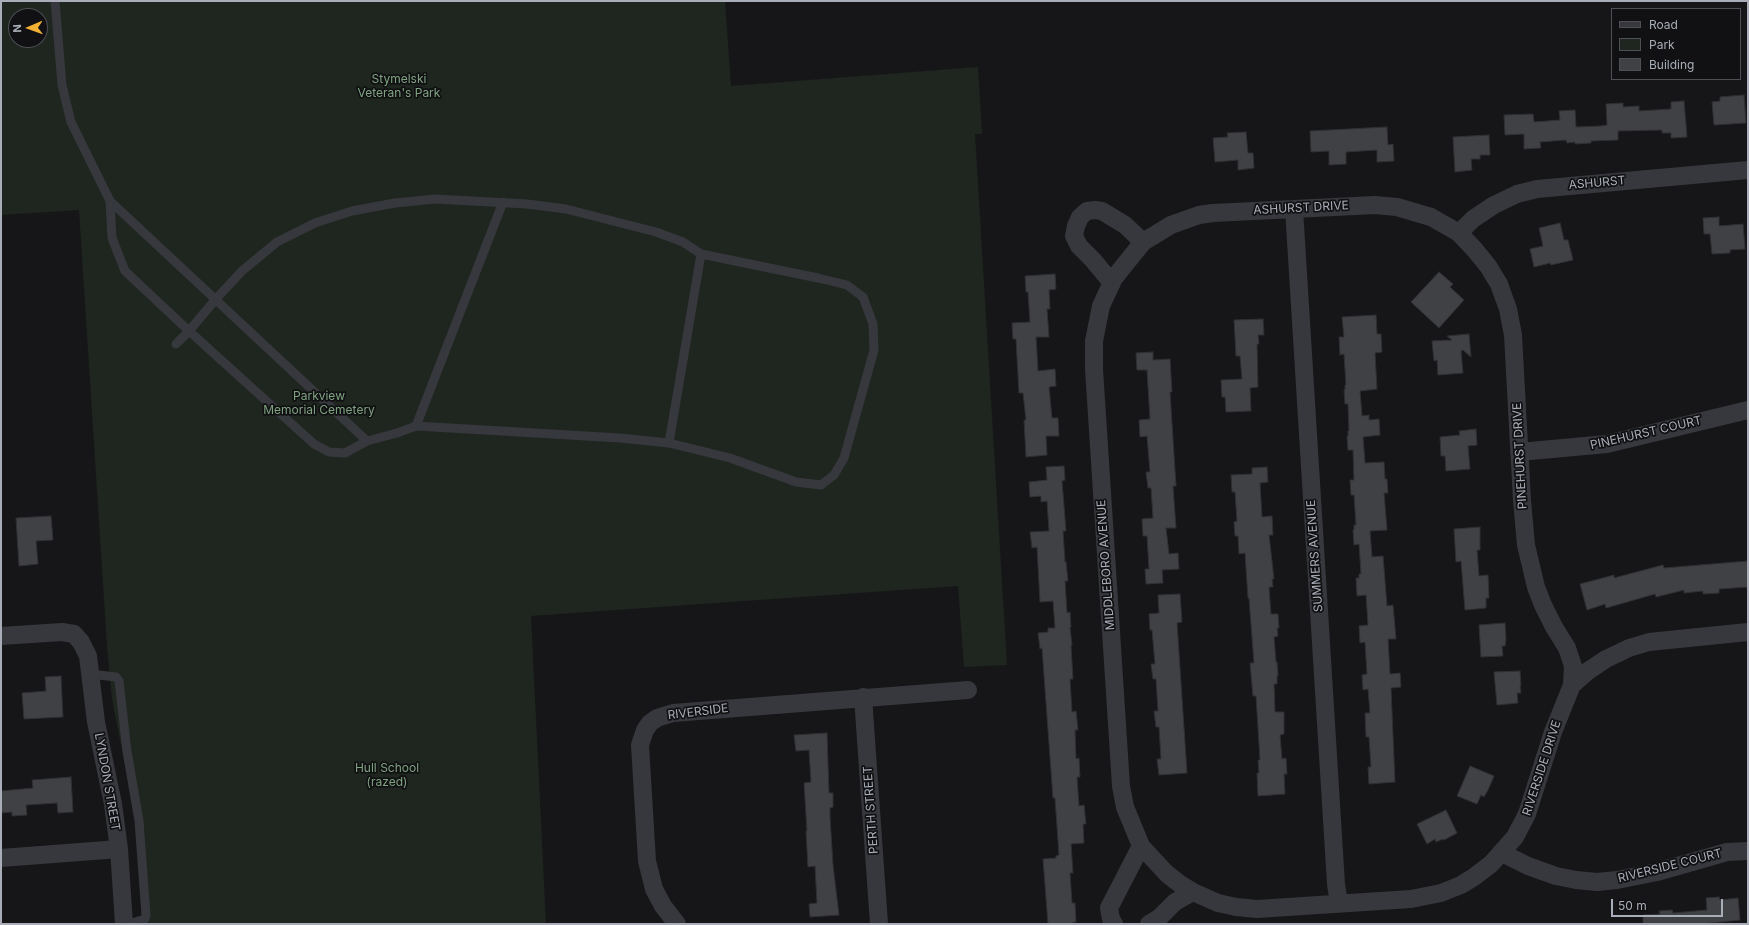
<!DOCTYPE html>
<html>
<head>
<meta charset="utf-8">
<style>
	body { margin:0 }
	#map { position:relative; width:1749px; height:925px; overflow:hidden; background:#161618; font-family:Inter,sans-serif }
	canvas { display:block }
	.frame { position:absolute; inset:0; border:2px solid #a8adb8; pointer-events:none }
	.legend { position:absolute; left:1611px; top:8px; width:130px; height:72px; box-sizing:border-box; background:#111113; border:1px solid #4d4f55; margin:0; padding:5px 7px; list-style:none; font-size:12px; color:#a8adb8 }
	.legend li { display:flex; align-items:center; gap:8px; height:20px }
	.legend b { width:20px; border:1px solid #4d4f55 }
	.north { position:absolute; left:8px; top:8px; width:40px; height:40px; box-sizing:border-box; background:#111113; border:1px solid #4d4f55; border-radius:50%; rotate:268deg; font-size:11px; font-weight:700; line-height:16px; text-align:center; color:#a8adb8 }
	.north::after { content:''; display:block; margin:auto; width:14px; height:18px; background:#f2b134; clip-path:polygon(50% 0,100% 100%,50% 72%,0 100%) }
	.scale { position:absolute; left:1611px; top:899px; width:112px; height:18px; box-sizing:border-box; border:2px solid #a8adb8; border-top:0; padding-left:5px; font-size:12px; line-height:14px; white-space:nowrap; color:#a8adb8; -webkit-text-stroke:3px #111113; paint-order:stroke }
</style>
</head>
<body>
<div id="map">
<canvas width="1749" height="925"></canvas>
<div class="frame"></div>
<ul class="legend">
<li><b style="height:5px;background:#37383d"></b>Road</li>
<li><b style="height:11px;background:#1e261f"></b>Park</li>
<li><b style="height:11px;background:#404145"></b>Building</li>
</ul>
<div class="north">N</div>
<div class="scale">50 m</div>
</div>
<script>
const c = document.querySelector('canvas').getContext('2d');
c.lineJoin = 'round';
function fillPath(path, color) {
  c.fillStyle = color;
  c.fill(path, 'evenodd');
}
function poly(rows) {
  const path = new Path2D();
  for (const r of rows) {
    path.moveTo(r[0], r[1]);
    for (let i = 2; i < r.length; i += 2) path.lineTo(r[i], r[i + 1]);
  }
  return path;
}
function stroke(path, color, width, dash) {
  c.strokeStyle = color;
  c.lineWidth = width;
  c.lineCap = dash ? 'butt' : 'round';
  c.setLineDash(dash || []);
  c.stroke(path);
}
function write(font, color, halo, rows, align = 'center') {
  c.font = font + ' Inter,sans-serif';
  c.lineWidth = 3.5;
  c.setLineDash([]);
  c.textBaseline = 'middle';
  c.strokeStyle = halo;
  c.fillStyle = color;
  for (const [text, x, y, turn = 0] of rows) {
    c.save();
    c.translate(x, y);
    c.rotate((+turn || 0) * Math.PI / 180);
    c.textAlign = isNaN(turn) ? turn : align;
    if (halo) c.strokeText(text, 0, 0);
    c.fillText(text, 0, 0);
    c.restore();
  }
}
fillPath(poly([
	[1,1,725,1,731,86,978,67,982,134,975,134,1007,665,964,667,958,586,531,616,546,924,144,924,138,832,112,699,107,646,79,210,1,215],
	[16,16,40,16,40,40,16,40]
]), '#1e261f');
const building = poly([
	[1744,95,1746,123,1714,125,1712,102,1720,101,1720,97,1744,95],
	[1684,101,1687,137,1671,138,1671,133,1662,133,1662,130,1618,131,1618,140,1591,141,1591,143,1575,144,1575,142,1567,143,1566,140,1540,142,1541,148,1524,149,1524,134,1505,135,1504,115,1533,114,1534,122,1560,120,1559,111,1575,110,1576,127,1601,126,1607,125,1606,104,1623,103,1623,107,1639,106,1639,111,1671,109,1671,102,1684,101],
	[1387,127,1388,145,1393,144,1394,161,1377,162,1377,150,1346,152,1346,164,1329,165,1329,151,1311,152,1310,131,1387,127],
	[1246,132,1248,153,1253,153,1254,168,1238,170,1238,160,1215,162,1213,138,1228,137,1227,133,1246,132],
	[1489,135,1490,155,1480,155,1480,159,1471,159,1472,170,1455,172,1453,137,1489,135],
	[1719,217,1719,226,1743,224,1745,249,1730,250,1730,253,1712,254,1710,234,1704,234,1703,218,1719,217],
	[1560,223,1564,240,1568,240,1573,260,1551,265,1550,263,1534,267,1530,249,1543,246,1539,228,1560,223],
	[1439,272,1453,284,1450,287,1464,300,1439,328,1411,302,1439,272],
	[1055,274,1056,289,1049,290,1050,309,1047,309,1049,337,1036,337,1038,371,1055,369,1056,386,1049,387,1052,418,1058,418,1059,436,1046,436,1047,455,1026,457,1024,420,1026,420,1023,393,1019,393,1016,339,1013,339,1012,323,1030,322,1028,292,1026,292,1025,276,1055,274],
	[1376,315,1377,334,1381,334,1382,352,1375,353,1377,389,1360,391,1362,416,1369,415,1369,420,1379,419,1380,435,1363,437,1365,463,1384,462,1385,479,1387,479,1388,493,1384,493,1387,530,1370,531,1372,557,1383,556,1387,606,1393,605,1396,639,1388,639,1390,674,1400,673,1401,687,1391,688,1395,782,1369,784,1368,767,1371,767,1369,737,1366,737,1365,713,1370,713,1368,689,1363,690,1362,675,1367,674,1365,642,1360,643,1359,626,1368,625,1366,595,1357,596,1356,578,1359,578,1359,574,1361,574,1359,544,1354,545,1353,530,1354,530,1354,525,1356,525,1354,495,1351,495,1350,480,1354,480,1353,450,1348,450,1347,436,1348,436,1348,431,1349,431,1348,404,1345,404,1344,390,1345,390,1345,385,1346,385,1344,354,1340,355,1339,337,1344,337,1342,317,1376,315],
	[1263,319,1264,335,1258,335,1259,344,1257,344,1258,387,1250,388,1251,411,1226,412,1225,397,1222,397,1221,380,1242,379,1240,356,1236,356,1234,320,1263,319],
	[1469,334,1471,357,1463,350,1461,351,1463,373,1438,375,1437,360,1434,361,1432,341,1452,340,1447,336,1469,334],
	[1153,352,1153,360,1170,359,1172,392,1170,392,1176,486,1173,486,1176,528,1166,528,1169,554,1178,553,1179,569,1162,570,1163,583,1146,584,1145,569,1149,569,1147,536,1143,536,1142,519,1153,518,1151,488,1148,488,1146,472,1150,472,1147,436,1140,437,1139,420,1150,419,1147,370,1137,370,1136,353,1153,352],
	[1476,429,1477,445,1468,446,1470,469,1446,471,1445,456,1441,456,1440,437,1460,435,1459,431,1476,429],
	[1064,466,1065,480,1062,481,1066,531,1063,531,1065,562,1066,562,1068,581,1065,581,1067,613,1070,612,1071,627,1070,627,1072,645,1071,646,1073,679,1070,679,1072,712,1076,711,1078,730,1075,730,1076,759,1079,758,1080,777,1077,777,1079,806,1084,805,1086,824,1083,824,1084,843,1071,844,1073,873,1070,873,1072,903,1075,903,1076,922,1073,922,1073,924,1048,924,1043,859,1056,858,1056,856,1059,855,1055,798,1053,798,1042,648,1040,649,1038,633,1048,632,1048,628,1055,628,1053,601,1040,602,1037,547,1032,548,1030,532,1049,531,1047,501,1041,502,1041,496,1030,497,1029,482,1047,480,1046,467,1064,466],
	[1267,467,1268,482,1260,483,1262,517,1272,516,1273,535,1269,535,1274,579,1272,579,1273,587,1269,587,1271,614,1278,614,1279,628,1277,628,1278,636,1274,637,1276,662,1277,662,1278,676,1277,676,1277,684,1274,684,1275,712,1284,712,1284,734,1280,735,1282,759,1286,758,1287,774,1284,774,1285,794,1258,796,1257,773,1259,773,1258,760,1260,760,1256,696,1253,696,1250,663,1254,663,1249,598,1248,598,1245,553,1239,554,1238,536,1235,536,1234,522,1237,521,1235,492,1232,492,1231,475,1252,474,1252,468,1267,467],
	[51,516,53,540,36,541,38,564,19,566,16,518,51,516],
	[1480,527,1480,550,1477,550,1479,576,1488,575,1489,598,1486,598,1486,608,1465,610,1461,561,1456,562,1454,529,1480,527],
	[1748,561,1748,587,1719,589,1719,593,1703,594,1703,591,1684,593,1684,590,1656,597,1655,594,1606,608,1605,604,1587,610,1580,584,1614,575,1614,578,1663,565,1664,568,1748,561],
	[1180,594,1182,622,1177,623,1187,773,1159,775,1157,759,1161,759,1159,727,1156,727,1154,711,1158,711,1156,679,1153,679,1151,664,1155,664,1152,630,1150,630,1149,614,1159,613,1158,595,1180,594],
	[1505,623,1506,638,1505,646,1502,646,1503,656,1481,657,1479,625,1505,623],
	[1520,671,1521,686,1520,686,1521,693,1517,693,1518,703,1497,705,1494,672,1520,671],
	[61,676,63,717,24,719,22,693,46,691,45,677,61,676],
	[827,733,829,793,833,793,833,807,830,808,830,817,833,865,839,915,810,917,809,904,817,903,815,866,808,867,806,831,807,831,804,783,811,782,809,750,796,751,794,735,827,733],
	[1470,766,1494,776,1488,790,1484,797,1481,795,1477,804,1457,796,1470,766],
	[71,777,73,812,58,813,57,803,26,805,27,815,12,816,12,812,1,813,1,791,33,788,32,780,71,777],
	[1446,810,1457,833,1444,840,1443,839,1436,842,1435,839,1427,844,1417,824,1446,810],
	[1719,897,1720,900,1738,898,1740,920,1700,924,1643,924,1643,915,1660,914,1659,911,1672,910,1673,913,1707,910,1706,898,1719,897]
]);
fillPath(building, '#404145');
stroke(building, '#303034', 1);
stroke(poly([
	[55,1,62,85,71,122,110,201,112,238,125,271,189,331,314,444,329,452,345,453,367,441,397,433,416,426,620,438,669,443,730,458,796,482,821,485,834,475,844,458,874,350,873,324,863,297,847,285,818,278,701,254,683,242,656,232,566,209,527,204,435,199,395,203,352,211,315,223,277,242,242,271,215,300,189,331,176,344],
	[110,201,367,441],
	[416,426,503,202],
	[669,443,701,254],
	[90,674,116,677,119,681,127,751,139,821,146,915,145,919,129,924]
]), '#37383d', 9);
stroke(poly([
	[1294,209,1336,884,1339,903],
	[1459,233,1473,219,1494,205,1517,194,1537,189,1748,170],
	[1112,283,1093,260,1079,246,1074,236,1076,226,1080,217,1087,211,1095,210,1102,211,1125,225,1143,242],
	[1519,452,1607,444,1748,410],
	[1,636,62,632,74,634,81,642,88,656,96,722,113,804,119,849,124,924],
	[1572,685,1573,666,1567,648,1554,627,1543,605,1536,587,1526,545,1522,500,1513,335,1508,309,1499,284,1488,266,1475,250,1459,233,1431,217,1397,207,1375,205,1213,213,1199,215,1171,225,1143,242,1114,278,1101,306,1094,341,1094,369,1121,786,1125,807,1141,846,1167,874,1180,884,1193,892,1218,903,1236,907,1257,909,1411,899,1441,893,1461,885,1474,877,1491,864,1515,837,1527,814,1553,732,1572,685,1588,671,1606,659,1629,648,1649,642,1748,632],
	[863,697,879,924],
	[1502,853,1528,866,1556,876,1576,880,1597,882,1617,880,1657,872,1727,852,1748,851],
	[1,858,119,849],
	[677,924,663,906,654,889,647,861,640,745,645,730,650,723,657,718,673,713,968,690],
	[1114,924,1111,919,1109,908,1141,846],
	[1149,924,1159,918,1175,902,1193,892]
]), '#37383d', 18);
write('12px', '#7fa381', '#111113', [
	["Stymelski",399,79],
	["Veteran's Park",399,93],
	["Parkview",319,396],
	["Memorial Cemetery",319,410],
	["Hull School",387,768],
	["(razed)",387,782]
]);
write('12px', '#a8adb8', '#111113', [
	["ASHURST",1597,183,-5],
	["ASHURST DRIVE",1301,208,-3],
	["PINEHURST COURT",1646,433,-13],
	["PINEHURST DRIVE",1520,456,-93],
	["SUMMERS AVENUE",1315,556,-94],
	["MIDDLEBORO AVENUE",1106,565,-94],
	["RIVERSIDE",698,712,-7],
	["RIVERSIDE DRIVE",1542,768,-72],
	["LYNDON STREET",107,782,80],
	["PERTH STREET",871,810,-94],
	["RIVERSIDE COURT",1670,866,-14]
]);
</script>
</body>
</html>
